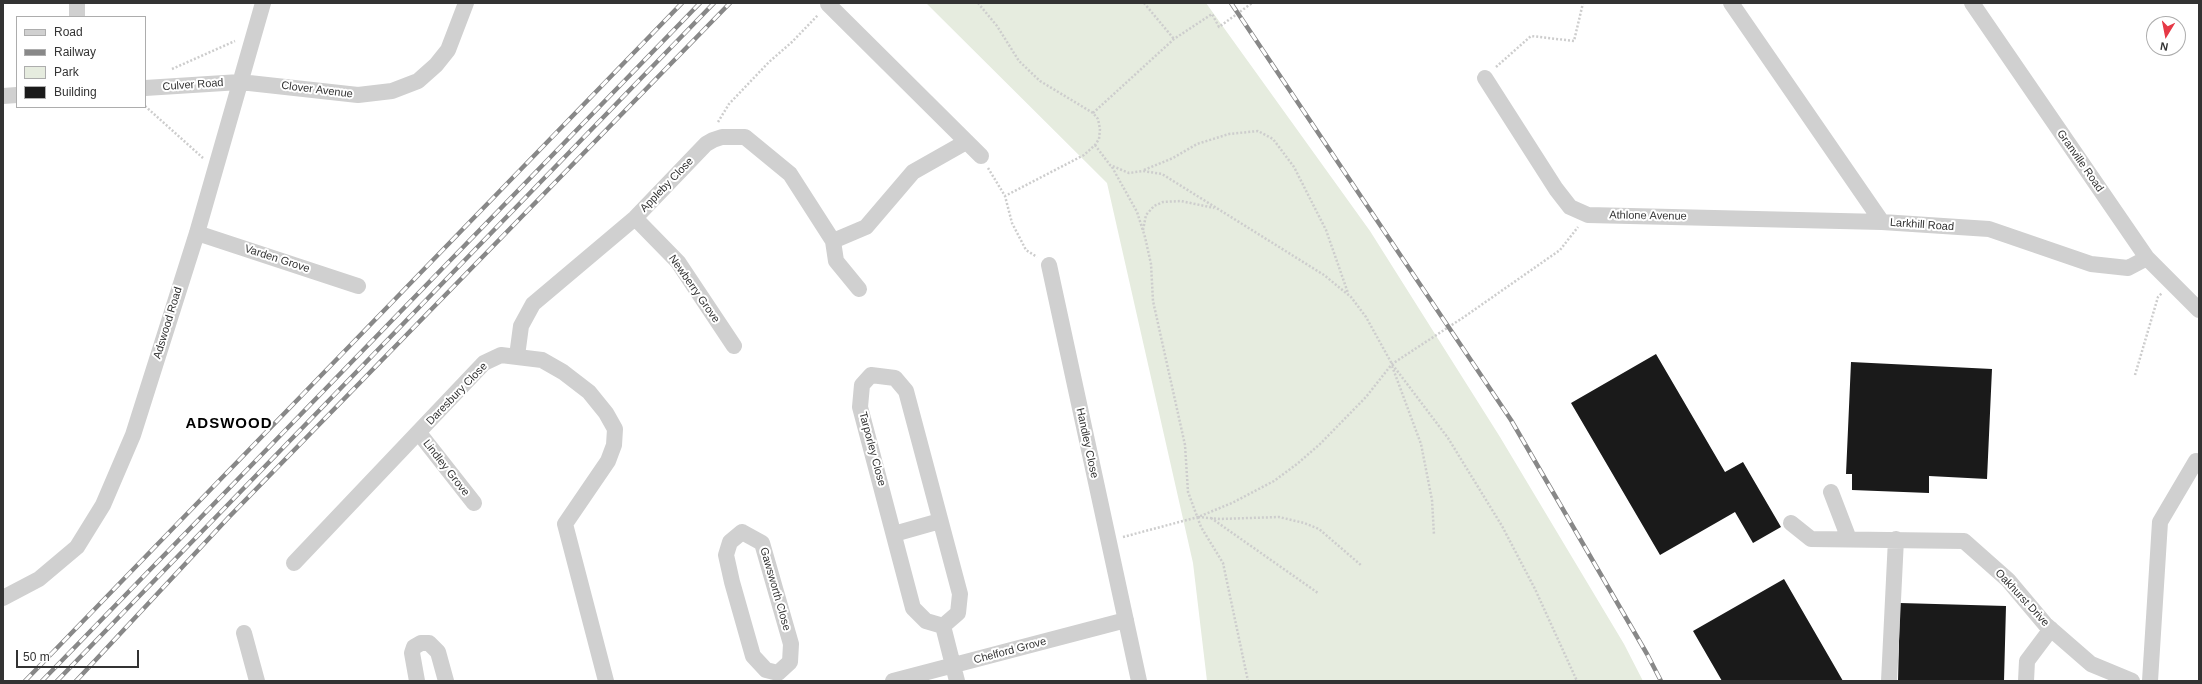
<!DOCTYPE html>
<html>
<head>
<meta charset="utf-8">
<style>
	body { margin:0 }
	#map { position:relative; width:2202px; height:684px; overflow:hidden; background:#fff; font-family:Arial,sans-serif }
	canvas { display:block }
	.frame { position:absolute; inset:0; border:4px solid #333; pointer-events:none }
	.legend { position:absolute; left:16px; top:16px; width:130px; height:92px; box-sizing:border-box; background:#fff; border:1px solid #adadad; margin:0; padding:5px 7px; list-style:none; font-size:12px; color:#333 }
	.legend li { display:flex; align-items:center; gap:8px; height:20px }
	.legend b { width:20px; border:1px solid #adadad }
	.north { position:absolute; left:2146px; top:16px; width:40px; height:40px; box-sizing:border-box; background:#fff; border:1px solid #adadad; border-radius:50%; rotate:190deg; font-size:11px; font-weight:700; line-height:16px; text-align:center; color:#333 }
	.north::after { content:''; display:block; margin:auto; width:14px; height:18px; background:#e63946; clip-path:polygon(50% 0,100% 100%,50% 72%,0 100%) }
	.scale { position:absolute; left:16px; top:650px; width:123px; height:18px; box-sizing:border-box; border:2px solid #333; border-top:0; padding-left:5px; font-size:12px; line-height:14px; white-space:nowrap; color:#333; -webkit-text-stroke:3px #fff; paint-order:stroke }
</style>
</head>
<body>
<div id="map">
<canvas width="2202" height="684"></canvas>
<div class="frame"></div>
<ul class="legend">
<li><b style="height:5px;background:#d0d0d0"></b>Road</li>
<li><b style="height:5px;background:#888"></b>Railway</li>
<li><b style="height:11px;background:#e6ecdf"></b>Park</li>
<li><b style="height:11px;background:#1a1a1a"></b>Building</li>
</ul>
<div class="north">N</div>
<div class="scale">50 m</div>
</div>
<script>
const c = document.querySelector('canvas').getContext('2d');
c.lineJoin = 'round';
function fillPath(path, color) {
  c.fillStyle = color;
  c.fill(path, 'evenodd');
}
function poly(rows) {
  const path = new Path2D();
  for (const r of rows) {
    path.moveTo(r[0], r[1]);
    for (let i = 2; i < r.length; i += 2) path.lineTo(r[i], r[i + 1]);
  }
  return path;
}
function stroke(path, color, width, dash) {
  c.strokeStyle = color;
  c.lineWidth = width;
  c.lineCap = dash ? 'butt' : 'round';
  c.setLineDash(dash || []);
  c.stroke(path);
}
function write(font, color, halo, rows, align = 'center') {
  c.font = font + ' Arial,sans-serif';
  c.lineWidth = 4;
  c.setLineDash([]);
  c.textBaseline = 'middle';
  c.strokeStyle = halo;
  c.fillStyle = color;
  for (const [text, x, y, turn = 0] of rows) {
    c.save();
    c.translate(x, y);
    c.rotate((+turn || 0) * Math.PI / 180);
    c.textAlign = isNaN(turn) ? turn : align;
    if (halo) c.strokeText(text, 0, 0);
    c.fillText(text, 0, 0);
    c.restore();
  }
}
fillPath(poly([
	[926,3,1206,3,1370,231,1500,437,1624,644,1643,681,1207,681,1193,563,1107,183]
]), '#e6ecdf');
fillPath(poly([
	[1656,354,1725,472,1743,462,1781,527,1753,543,1735,512,1660,555,1571,403],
	[1851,362,1992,369,1987,479,1929,476,1929,493,1852,490,1852,474,1846,474],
	[1784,579,1843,681,1722,681,1693,631],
	[1900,603,2006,606,2004,681,1898,681]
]), '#1a1a1a');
stroke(poly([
	[978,3,997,26,1019,61,1040,81,1093,113,1098,119,1100,129,1099,139,1095,145,1084,155,1005,196],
	[1144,3,1174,39],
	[1496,67,1531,36,1574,41,1583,3],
	[172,69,235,41],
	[145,106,203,158],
	[1093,113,1174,39,1212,14,1219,27,1252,3],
	[718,122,729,104,769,62,792,42,818,15],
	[1095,145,1110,165,1129,173,1143,171,1162,174,1324,275,1351,297,1366,317,1392,364,1448,438,1502,526,1535,589,1577,681],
	[1112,167,1137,212,1145,237,1151,264,1153,301,1185,445,1188,492,1201,527,1223,563,1248,681],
	[988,168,1005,196,1012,223,1026,250,1037,257],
	[1144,170,1173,158,1197,144,1229,134,1258,131,1273,139,1294,167,1326,230,1348,293],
	[1143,230,1146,215,1154,206,1163,202,1181,201,1214,208],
	[1392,366,1421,444,1432,500,1434,535],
	[2135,375,2158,297,2162,293],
	[1198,517,1220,519,1279,517,1304,523,1319,529,1362,566],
	[1211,518,1318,593],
	[1123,537,1198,517,1232,503,1274,481,1297,464,1320,444,1366,397,1392,364,1464,317,1560,250,1578,227]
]), '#cdcdcd', 2.5, [2, 2]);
stroke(poly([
	[77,3,77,17],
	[1731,3,1882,222,1989,229,2091,264,2128,268,2147,258],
	[1972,3,2147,258,2199,310],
	[828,4,981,156],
	[1485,78,1556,189,1570,207,1588,215,1882,222],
	[145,88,240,82,358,95,392,91,418,81,436,65,448,50,466,3],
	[3,96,17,95],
	[635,218,678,262,734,346],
	[197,233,358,286],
	[833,241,836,261,859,289],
	[1049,265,1139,681],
	[517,356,521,326,533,304,635,218,706,144,713,140,722,137,745,137,790,174,833,241,866,227,913,172,966,142],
	[871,375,895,378,906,391,960,594,958,613,943,626,926,621,913,608,860,407,862,385,871,375],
	[419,433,474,503],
	[1831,492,1849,539],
	[1791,523,1811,539,1964,541,2008,580,2045,624,2091,664,2132,681],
	[742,532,762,543,791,644,790,662,778,673,766,670,753,656,732,582,726,555,730,542,742,532],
	[894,534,940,521],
	[294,563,484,363,501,355,542,360,563,372,589,392,606,413,615,429,614,445,608,461,565,524,606,681],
	[3,598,39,579,77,547,103,505,133,435,197,233,263,3],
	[943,626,957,681],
	[244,633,257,681],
	[417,681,412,653,414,647,421,643,429,643,438,652,446,681],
	[893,681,1126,620],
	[1889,681,1896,539],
	[2026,681,2027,661,2051,629],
	[2150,681,2160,522,2196,461]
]), '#d0d0d0', 16);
const rail = poly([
	[1231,3,1511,420,1647,654,1661,681],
	[25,681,682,3],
	[42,681,700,3],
	[57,681,714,3],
	[76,681,229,517,730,3]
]);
stroke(rail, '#888', 4.5);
stroke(rail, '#fff', 3, [9]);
write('11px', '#333', '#fff', [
	["Culver Road",193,85,-4],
	["Clover Avenue",317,90,7],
	["Granville Road",2080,161,55],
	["Appleby Close",667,185,-46],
	["Athlone Avenue",1648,216,1],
	["Larkhill Road",1922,225,4],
	["Varden Grove",277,259,18],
	["Newberry Grove",694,289,55],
	["Adswood Road",168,323,-73],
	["Daresbury Close",457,394,-46],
	["Handley Close",1087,443,78],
	["Tarporley Close",872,449,75],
	["Lindley Grove",446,468,52],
	["Gawsworth Close",775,589,74],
	["Oakhurst Drive",2022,598,47],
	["Chelford Grove",1010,651,-15]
]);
c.letterSpacing = '1px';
write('bold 15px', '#000', '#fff', [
	["ADSWOOD",229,424]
]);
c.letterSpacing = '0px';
</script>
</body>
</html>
